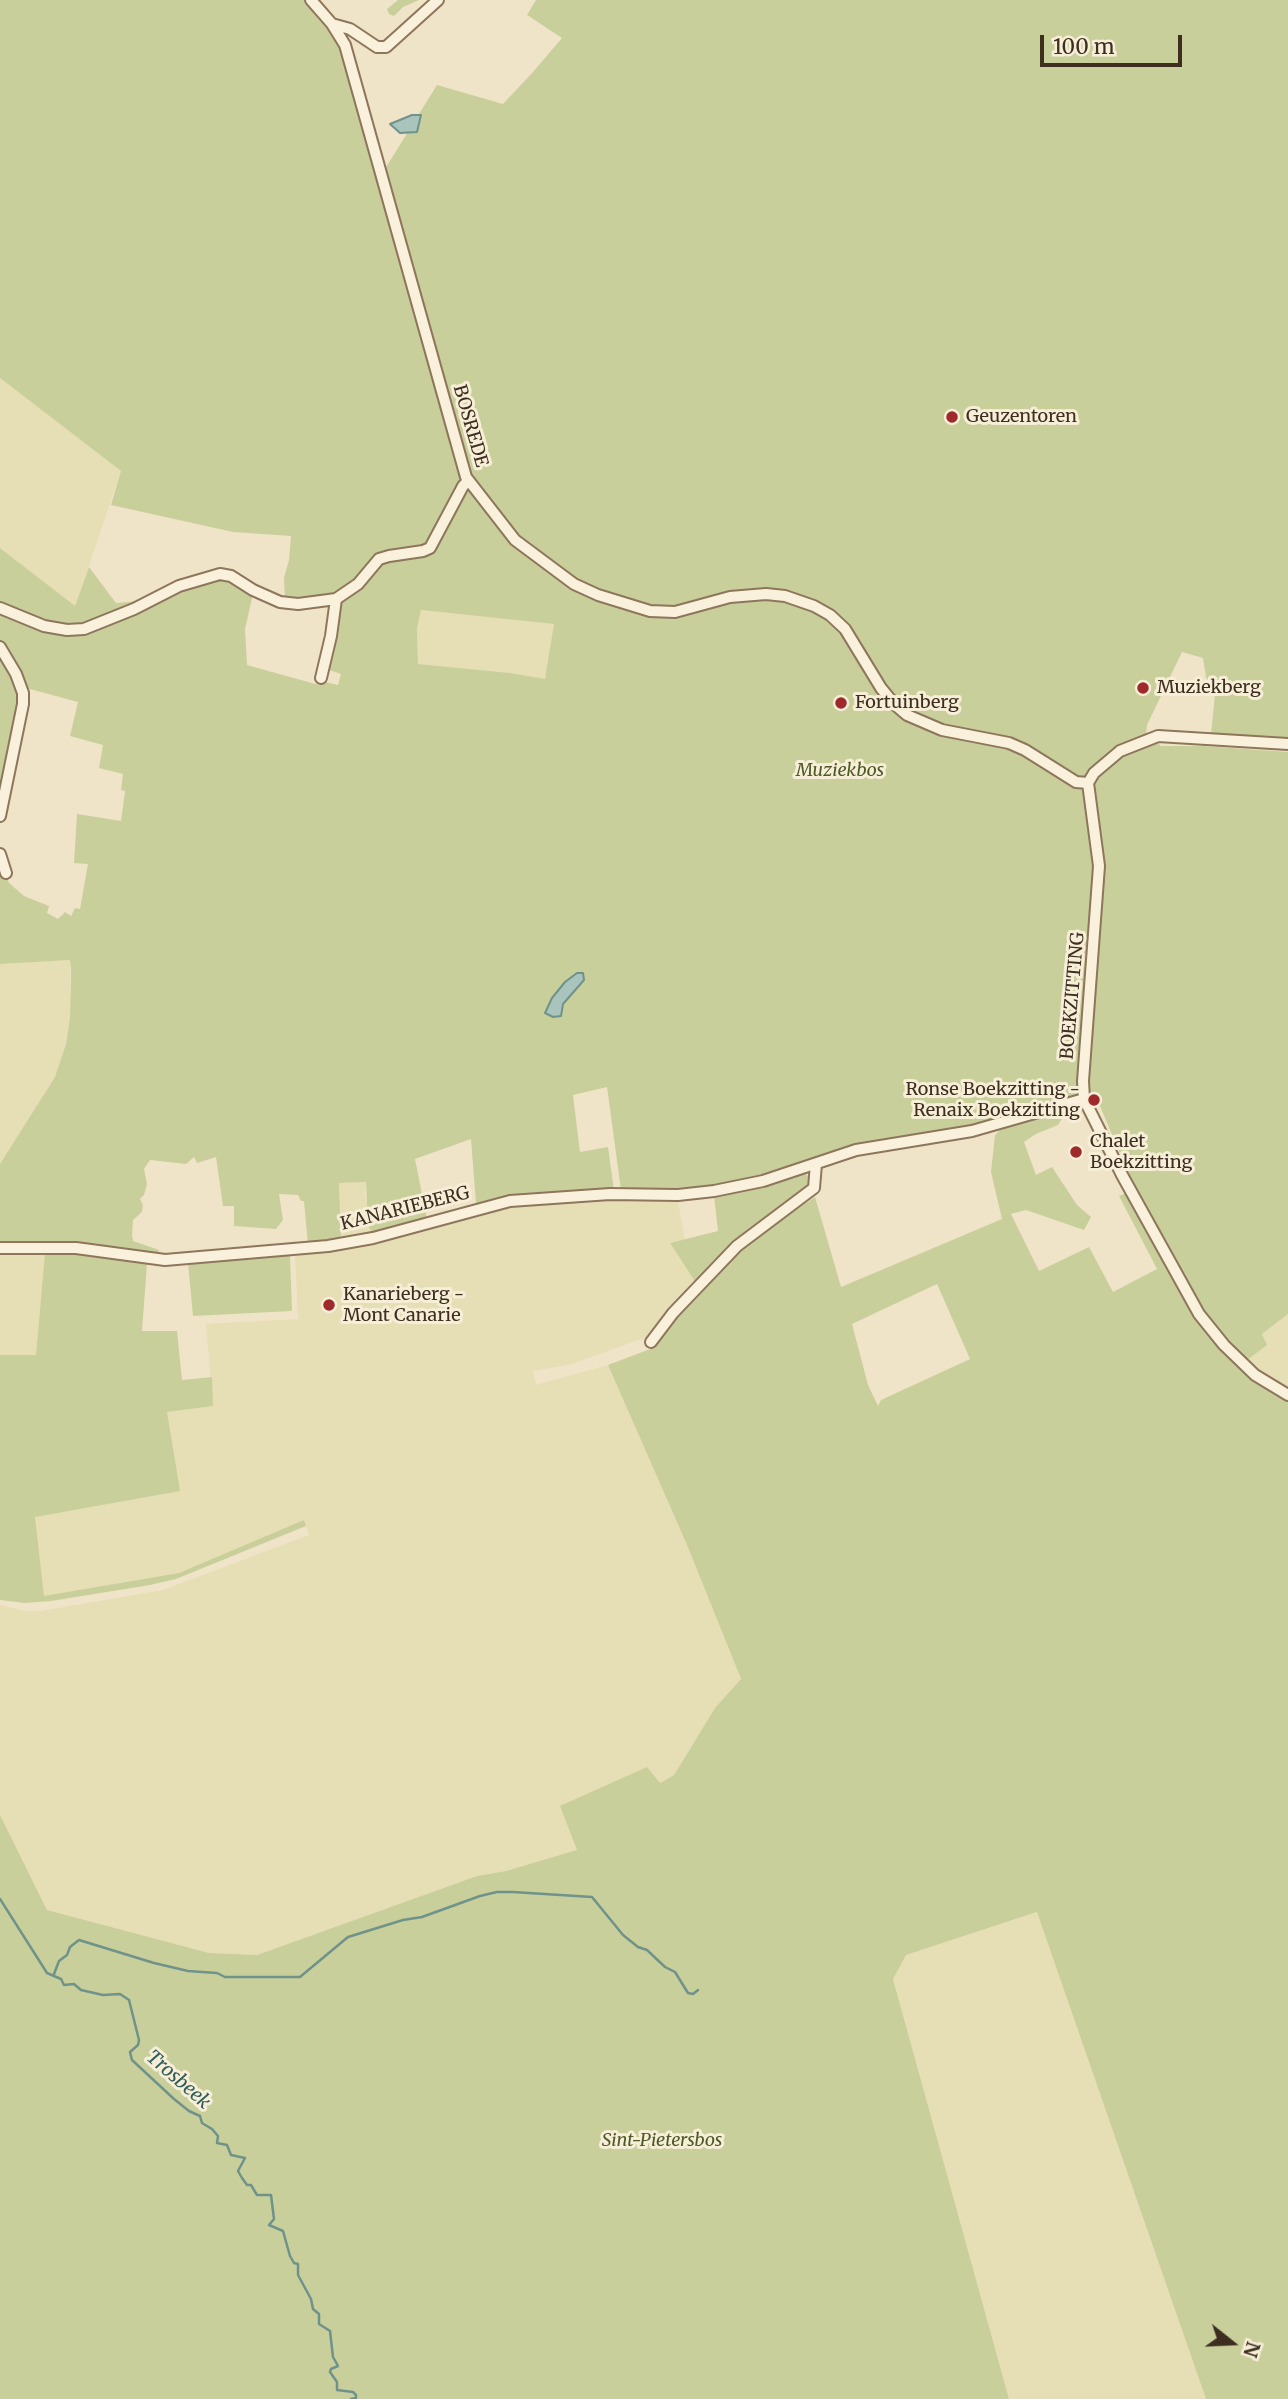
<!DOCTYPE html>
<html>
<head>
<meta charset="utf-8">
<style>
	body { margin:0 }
	#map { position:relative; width:1288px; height:2399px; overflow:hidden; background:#f0e4c8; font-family:Merriweather,serif }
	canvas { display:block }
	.north { position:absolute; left:1197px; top:2308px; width:70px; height:70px; -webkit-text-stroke:5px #f7eed8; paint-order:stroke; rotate:108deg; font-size:19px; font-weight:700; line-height:28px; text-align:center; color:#3d2e20 }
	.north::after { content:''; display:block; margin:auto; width:24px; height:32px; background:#3d2e20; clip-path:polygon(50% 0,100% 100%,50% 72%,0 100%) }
	.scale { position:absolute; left:1040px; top:35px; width:142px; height:32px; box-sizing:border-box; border:4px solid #3d2e20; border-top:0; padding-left:9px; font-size:21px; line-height:24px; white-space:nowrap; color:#3d2e20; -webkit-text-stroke:5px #f7eed8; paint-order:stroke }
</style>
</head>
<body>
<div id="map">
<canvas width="1288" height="2399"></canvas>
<div class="north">N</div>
<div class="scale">100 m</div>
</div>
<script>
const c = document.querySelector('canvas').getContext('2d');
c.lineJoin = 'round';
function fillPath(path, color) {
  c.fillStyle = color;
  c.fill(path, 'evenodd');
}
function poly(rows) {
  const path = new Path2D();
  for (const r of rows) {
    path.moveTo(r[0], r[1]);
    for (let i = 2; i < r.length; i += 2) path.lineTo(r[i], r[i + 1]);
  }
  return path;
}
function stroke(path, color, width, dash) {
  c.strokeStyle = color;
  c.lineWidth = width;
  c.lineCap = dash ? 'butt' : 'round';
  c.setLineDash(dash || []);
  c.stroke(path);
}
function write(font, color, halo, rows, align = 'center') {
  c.font = font + ' Merriweather,serif';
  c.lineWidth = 6;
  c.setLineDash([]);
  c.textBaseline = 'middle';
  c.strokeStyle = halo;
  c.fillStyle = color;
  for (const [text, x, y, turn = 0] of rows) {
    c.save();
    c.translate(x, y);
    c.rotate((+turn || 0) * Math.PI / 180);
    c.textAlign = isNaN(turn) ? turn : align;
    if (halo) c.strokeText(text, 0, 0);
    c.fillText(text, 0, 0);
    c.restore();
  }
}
fillPath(poly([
	[0,378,121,471,75,607,0,548],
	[421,610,555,624,545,680,510,673,418,664,417,629],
	[70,960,70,1018,66,1044,55,1078,0,1164,0,964],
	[366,1182,365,1195,374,1234,341,1241,339,1183],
	[613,1198,678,1201,685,1239,670,1243,696,1283,652,1335,572,1364,533,1371,536,1385,608,1365,687,1545,741,1680,715,1708,674,1775,660,1783,560,1806,578,1850,506,1871,477,1876,257,1955,209,1953,47,1910,0,1815,0,1605,25,1611,41,1611,163,1590,309,1535,304,1521,179,1573,44,1597,35,1516,167,1411,213,1406,206,1324,298,1319,295,1254,354,1247,501,1206],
	[0,1252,45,1252,36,1355,0,1355],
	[1288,1314,1288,1390,1260,1376,1246,1361,1267,1345,1262,1334],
	[1038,1912,1206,2399,1009,2399,893,1979,905,1955]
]), '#e6deb5');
fillPath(poly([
	[0,0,305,0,331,29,343,50,380,177,437,85,503,104,533,72,562,38,527,15,536,0,1288,0,1288,740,1211,734,1215,694,1206,677,1203,658,1182,652,1147,725,1146,732,1161,746,1203,746,1288,752,1288,1314,1262,1334,1267,1345,1246,1361,1260,1376,1257,1383,1277,1393,1288,1401,1288,2399,1206,2399,1037,1912,906,1955,893,1979,1009,2399,0,2399,0,1815,47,1910,209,1953,257,1955,477,1876,506,1871,577,1850,560,1806,647,1767,660,1783,674,1775,715,1708,741,1679,687,1545,608,1365,653,1348,683,1311,728,1261,753,1239,815,1197,841,1287,1002,1219,991,1172,995,1135,1002,1128,1058,1113,1063,1117,1058,1125,1036,1134,1024,1142,1036,1175,1052,1167,1077,1205,1091,1217,1084,1230,1026,1210,1011,1214,1039,1271,1089,1247,1113,1292,1157,1269,1119,1196,1135,1189,1094,1092,975,1126,679,1194,621,1190,607,1087,573,1095,580,1152,608,1147,614,1190,493,1199,476,1204,471,1139,415,1159,427,1219,374,1234,368,1226,366,1182,339,1183,341,1241,308,1245,304,1201,301,1201,298,1195,279,1194,283,1220,276,1229,234,1226,234,1206,223,1206,216,1157,197,1163,194,1157,186,1164,150,1160,144,1169,147,1184,144,1195,140,1199,143,1205,142,1212,133,1220,132,1235,133,1241,159,1250,157,1257,0,1244,0,1164,55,1077,66,1044,70,1018,71,970,70,960,0,964,0,874,6,876,9,883,24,896,49,906,47,913,58,919,65,912,71,916,75,908,80,909,88,864,74,863,77,814,121,821,125,791,121,790,123,774,99,768,103,745,70,736,78,702,26,688,0,642,0,610,61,632,182,587,225,577,253,594,245,629,247,665,319,685,321,681,338,685,341,674,326,669,338,601,359,581,336,596,285,601,284,578,289,560,291,536,233,532,111,505,121,471,0,378],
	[421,610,554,624,545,679,510,673,418,664,417,629],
	[565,982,577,985,576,989,567,997,557,1017,548,1015,549,1003],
	[937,1284,970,1359,881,1400,878,1406,868,1385,852,1324],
	[398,0,419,0,403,7,394,16,389,14,387,9],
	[0,548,75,606,89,567,116,603,139,601,83,628,57,627,0,605],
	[0,651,15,678,21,700,0,804],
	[806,1174,812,1180,812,1186,696,1283,670,1243,718,1231,714,1196],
	[45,1252,100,1255,147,1264,142,1331,177,1331,182,1380,212,1377,213,1406,167,1412,180,1491,35,1517,44,1596,179,1573,304,1520,306,1526,176,1579,150,1585,51,1601,25,1603,0,1600,0,1355,36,1355],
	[290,1255,292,1311,193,1316,188,1263,240,1256]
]), '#c9cf9b');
const water = poly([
	[412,115,421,115,417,132,400,133,390,124,412,115],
	[577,973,583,973,584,980,563,1004,561,1016,553,1017,545,1013,552,998,565,982,577,973]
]);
fillPath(water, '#a9c4bc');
stroke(water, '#6f938a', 2);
stroke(poly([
	[0,1899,47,1973,61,1979,64,1985,74,1984,81,1990,103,1995,120,1994,129,2000,139,2040,138,2045,130,2052,132,2060,174,2099,189,2111,200,2116,202,2123,212,2129,218,2136,217,2143,227,2145,231,2155,245,2158,238,2171,242,2178,247,2185,251,2185,257,2195,271,2195,274,2219,269,2225,283,2231,290,2256,294,2263,298,2264,298,2275,311,2299,313,2309,319,2314,319,2324,330,2331,333,2357,338,2366,331,2369,330,2372,337,2382,337,2390,353,2392,356,2395,356,2398,351,2399],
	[54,1974,59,1961,67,1955,70,1947,79,1940,154,1963,188,1971,217,1973,225,1977,300,1977,348,1937,403,1920,422,1917,480,1896,497,1892,513,1892,592,1897,623,1935,638,1947,647,1950,665,1967,675,1972,688,1993,693,1994,698,1990]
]), '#6f938a', 2.5);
const minor = poly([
	[311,0,332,24,345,45,466,477,515,540,574,584,598,595,650,611,675,612,730,597,766,594,785,596,814,606,830,615,845,629,881,688,894,704,907,715,942,730,1009,743,1025,750,1076,782,1088,783],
	[332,24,350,29,377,47,386,47,438,0],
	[0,608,44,626,67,630,84,629,134,609,179,586,220,574,231,576,253,590,280,602,298,604,336,599,358,584,379,559,389,556,423,551,430,548,463,486,468,481],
	[0,647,16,674,23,693,23,704,0,816],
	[321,678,331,636,336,599],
	[1088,783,1099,866,1083,1081,1084,1099,1122,1175,1199,1314,1224,1345,1255,1375,1288,1395],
	[1088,783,1094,773,1120,751,1158,736,1288,744],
	[0,854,6,873],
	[0,1248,76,1248,165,1260,328,1246,373,1238,510,1201,610,1194,678,1195,714,1191,763,1181,856,1150,972,1131,1084,1099],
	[651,1342,673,1313,737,1246,814,1188,816,1164]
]);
stroke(minor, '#8d765c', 14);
stroke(minor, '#faf1dc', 10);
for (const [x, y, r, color] of [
	[952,417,7,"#9e2a2b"],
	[1143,688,7,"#9e2a2b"],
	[841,703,7,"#9e2a2b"],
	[1094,1100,7,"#9e2a2b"],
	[1076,1152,7,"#9e2a2b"],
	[329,1305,7,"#9e2a2b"]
]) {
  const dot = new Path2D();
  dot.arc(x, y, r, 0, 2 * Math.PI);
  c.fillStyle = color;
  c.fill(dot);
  stroke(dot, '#f7eed8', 2.5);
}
write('18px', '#3d2e20', '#f7eed8', [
	["Geuzentoren",966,417],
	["Muziekberg",1157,688],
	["Fortuinberg",855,703],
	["Ronse Boekzitting -",1080,1090,"right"],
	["Renaix Boekzitting",1080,1111,"right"],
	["Chalet",1090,1142],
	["Boekzitting",1090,1163],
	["Kanarieberg -",343,1295],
	["Mont Canarie",343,1316]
], 'left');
write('18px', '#3d2e20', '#f7eed8', [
	["BOSREDE",470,426,74],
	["BOEKZITTING",1073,996,-85],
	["KANARIEBERG",405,1209,-14]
]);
write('italic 18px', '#4d5a26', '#f7eed8', [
	["Muziekbos",840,771],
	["Sint-Pietersbos",662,2141]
]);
write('italic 19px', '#2f5d5a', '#f7eed8', [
	["Trosbeek",178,2080,41]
]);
</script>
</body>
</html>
